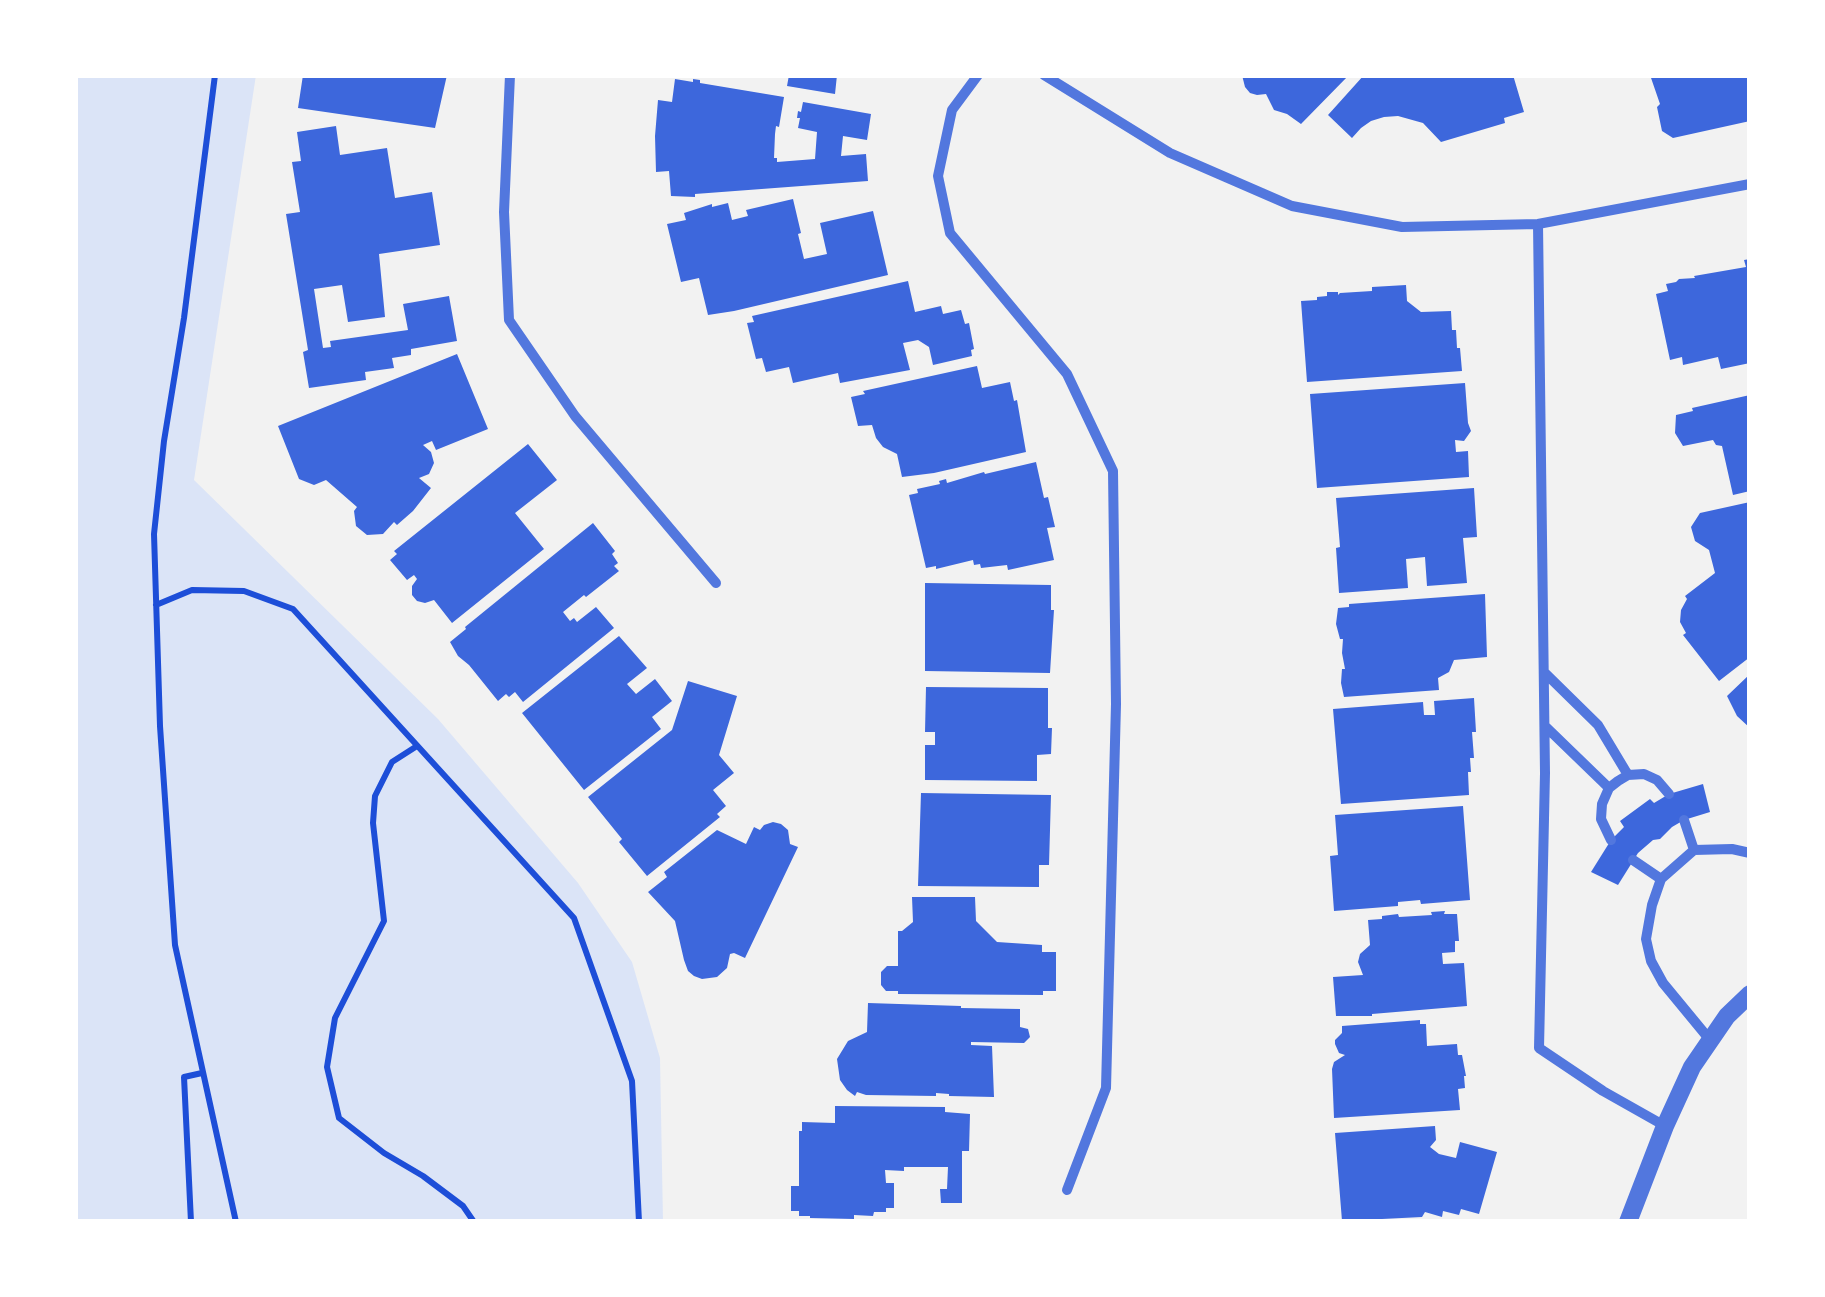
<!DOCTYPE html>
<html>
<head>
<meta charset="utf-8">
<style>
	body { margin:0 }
	#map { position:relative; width:1825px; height:1297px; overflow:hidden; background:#f2f2f2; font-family:Montserrat,sans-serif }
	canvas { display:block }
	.frame { position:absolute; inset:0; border:78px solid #fff; pointer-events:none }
</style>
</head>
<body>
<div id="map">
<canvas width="1825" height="1297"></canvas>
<div class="frame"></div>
</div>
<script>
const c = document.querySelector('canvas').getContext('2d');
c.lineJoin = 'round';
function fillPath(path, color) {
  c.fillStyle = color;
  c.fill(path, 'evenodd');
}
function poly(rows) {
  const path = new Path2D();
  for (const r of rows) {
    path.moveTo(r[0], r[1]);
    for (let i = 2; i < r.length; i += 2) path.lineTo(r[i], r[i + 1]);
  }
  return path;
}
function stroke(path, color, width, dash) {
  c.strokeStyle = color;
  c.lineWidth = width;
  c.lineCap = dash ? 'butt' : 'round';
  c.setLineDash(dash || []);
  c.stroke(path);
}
fillPath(poly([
	[75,75,256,75,194,480,438,719,578,883,632,962,660,1058,663,1222,75,1222]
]), '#dbe4f7');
fillPath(poly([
	[303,75,447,75,435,128,298,108],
	[789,75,837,75,835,94,787,86],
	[1242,75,1349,75,1301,124,1287,114,1274,110,1266,94,1257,95,1250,93,1245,87],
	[1364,75,1513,75,1524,112,1504,118,1505,123,1441,142,1423,123,1398,116,1384,117,1371,121,1361,128,1352,138,1328,115],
	[1650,75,1750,75,1750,121,1673,138,1662,131,1657,107,1660,104],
	[675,79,693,82,693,79,700,80,700,83,784,97,779,127,776,126,775,134,774,158,777,158,777,162,815,159,817,132,798,128,800,118,797,118,798,111,801,112,803,102,871,114,867,140,843,136,841,156,866,154,868,181,695,194,695,197,671,196,669,171,656,172,655,136,658,100,672,102],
	[336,126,340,155,387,148,395,198,432,192,440,245,379,254,385,317,348,322,342,285,314,289,323,348,331,347,330,341,408,330,403,304,449,296,457,341,411,349,411,355,392,358,394,368,365,372,366,380,309,388,303,352,308,350,286,214,300,212,292,162,301,161,297,132],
	[793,199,801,233,798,234,804,259,827,254,820,223,873,211,888,275,734,311,708,315,699,278,681,282,667,224,686,220,684,213,712,204,712,207,728,203,732,220,748,216,746,210],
	[1750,259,1750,363,1721,369,1718,357,1683,365,1682,357,1670,360,1656,294,1668,291,1666,284,1676,282,1679,279,1695,278,1694,276,1746,267,1744,260],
	[908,281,915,312,941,306,943,314,961,310,965,324,969,323,974,349,971,350,972,356,933,365,929,347,918,340,903,343,910,370,840,383,838,373,793,383,789,367,766,372,762,358,756,359,747,323,754,322,752,316],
	[1406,285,1407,301,1421,312,1451,311,1452,330,1456,330,1457,348,1460,348,1462,371,1307,382,1301,301,1317,300,1317,297,1327,296,1327,292,1338,292,1338,295,1340,293,1372,291,1372,287],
	[457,354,488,429,436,450,432,441,423,445,431,452,434,463,429,474,419,478,431,488,413,511,397,525,394,522,383,534,367,535,356,526,354,511,357,507,326,480,314,485,299,479,278,426],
	[977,366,982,388,1010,382,1014,401,1017,400,1026,452,934,473,902,477,897,454,883,447,876,438,872,425,858,426,851,397,865,394,863,391],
	[1465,383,1468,423,1471,431,1464,441,1455,440,1456,452,1468,451,1469,477,1317,488,1310,394],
	[1750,395,1750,491,1733,495,1722,446,1716,445,1713,440,1683,446,1675,433,1676,415,1693,411,1692,408],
	[528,444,557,480,515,513,544,549,452,623,434,600,425,603,417,601,412,595,412,586,417,579,414,575,407,580,390,560,397,554,394,551],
	[1036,462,1044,498,1048,497,1055,527,1047,528,1054,560,1008,570,1007,565,981,568,980,564,974,565,973,560,936,569,936,566,926,568,909,495,918,493,917,489,940,484,939,481,946,479,947,483,984,472,985,474],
	[1474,488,1477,537,1463,538,1467,583,1427,586,1425,557,1406,559,1408,588,1339,593,1336,548,1340,547,1336,498],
	[1750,502,1750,657,1719,681,1683,635,1686,633,1680,622,1681,610,1687,599,1685,596,1715,573,1709,550,1695,541,1691,527,1700,513],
	[593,523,615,551,612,554,618,563,614,566,619,571,586,597,584,595,563,612,570,621,574,618,577,622,596,607,614,628,523,702,515,692,509,697,506,694,498,701,469,665,458,656,450,642,466,629,465,627],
	[925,583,1051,585,1051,610,1054,610,1050,673,925,671],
	[1485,594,1487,657,1454,660,1449,672,1438,678,1439,690,1344,697,1341,683,1342,669,1345,669,1342,653,1343,639,1340,639,1336,624,1338,608,1349,607,1349,604],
	[619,636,647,668,627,684,636,694,655,679,672,701,652,717,661,729,584,790,522,713],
	[1750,674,1750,728,1737,716,1727,696],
	[688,681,737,696,719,755,734,773,713,790,726,806,717,814,720,817,647,876,619,842,622,839,588,797,672,730],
	[926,687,1048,688,1048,728,1052,728,1051,754,1037,755,1037,781,925,780,925,745,935,745,935,732,925,732],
	[1474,698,1476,732,1472,732,1474,758,1470,758,1471,772,1468,772,1469,795,1341,804,1333,709,1423,702,1424,715,1435,715,1434,701],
	[1703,784,1710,812,1684,820,1672,827,1660,839,1653,840,1638,853,1618,885,1591,872,1611,840,1624,827,1620,821,1650,799,1654,803,1669,794],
	[921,793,1051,795,1049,865,1039,865,1039,887,918,886],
	[1463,806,1470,900,1421,904,1420,900,1398,902,1398,906,1334,911,1330,856,1338,855,1335,815],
	[773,822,781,824,788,830,790,844,798,847,745,958,734,953,730,954,727,968,717,977,702,979,694,976,688,971,684,960,675,921,648,892,667,877,664,872,717,830,746,844,754,827,760,830,764,825],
	[912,897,975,897,976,921,997,942,1042,945,1042,952,1056,952,1056,991,1043,991,1043,995,898,994,898,991,886,991,881,985,881,972,887,966,898,966,898,931,902,931,913,922],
	[1445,911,1444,914,1457,914,1459,941,1455,941,1455,952,1442,953,1443,964,1464,963,1467,1006,1372,1014,1372,1016,1336,1016,1333,977,1363,975,1358,962,1360,954,1370,945,1368,920,1382,919,1382,916,1398,914,1399,917,1432,915,1431,912],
	[868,1003,961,1006,961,1008,1020,1009,1020,1027,1028,1029,1030,1037,1024,1043,971,1042,971,1045,992,1046,994,1097,949,1096,949,1094,936,1093,936,1096,866,1095,857,1092,855,1096,847,1090,840,1080,837,1059,848,1041,867,1032],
	[1420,1020,1420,1024,1426,1024,1427,1046,1457,1044,1458,1055,1462,1055,1466,1076,1464,1076,1465,1088,1458,1089,1460,1110,1334,1118,1332,1069,1334,1062,1345,1055,1339,1053,1335,1044,1335,1040,1342,1033,1342,1026],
	[835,1106,945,1107,945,1112,970,1114,969,1151,962,1151,962,1203,941,1203,940,1189,947,1189,948,1167,904,1167,904,1171,885,1170,886,1183,894,1183,894,1208,886,1208,886,1212,874,1212,873,1216,854,1215,854,1219,810,1218,810,1216,799,1216,799,1211,791,1211,791,1186,799,1186,799,1131,802,1131,802,1122,835,1123],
	[1435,1126,1436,1140,1430,1147,1439,1154,1456,1158,1460,1142,1497,1152,1479,1214,1461,1209,1459,1215,1443,1211,1442,1217,1425,1212,1422,1217,1342,1221,1335,1133]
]), '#3d67dc');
stroke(poly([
	[215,75,184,318,164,441,154,534,160,726,175,945,236,1222],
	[156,605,192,590,244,591,293,609,574,918,632,1081,639,1222],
	[417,746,392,762,375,796,373,823,384,921,335,1018,327,1067,339,1118,384,1153,423,1176,463,1206,474,1222],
	[191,1222,184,1077,202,1073]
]), '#1d4ed8', 6);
stroke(poly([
	[510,75,504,212,509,320,575,416,716,583],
	[978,75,952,110,938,176,950,233,1067,374,1113,471,1116,704,1106,1088,1067,1190],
	[1044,75,1170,153,1292,206,1402,227,1538,224,1750,184],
	[1538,224,1545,773,1539,1048,1603,1091,1665,1126],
	[1544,672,1598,725,1628,775],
	[1546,727,1609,788],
	[1684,820,1694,850],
	[1611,840,1601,819,1602,804,1609,788,1618,781,1628,775,1644,774,1657,780,1669,794],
	[1633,860,1661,879],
	[1710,1040,1663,983,1651,961,1646,939,1652,905,1661,879,1694,850,1732,849,1750,853]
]), '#5277de', 10);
stroke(poly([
	[1628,1222,1665,1126,1692,1067,1727,1016,1750,994]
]), '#5277de', 18);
</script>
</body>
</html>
